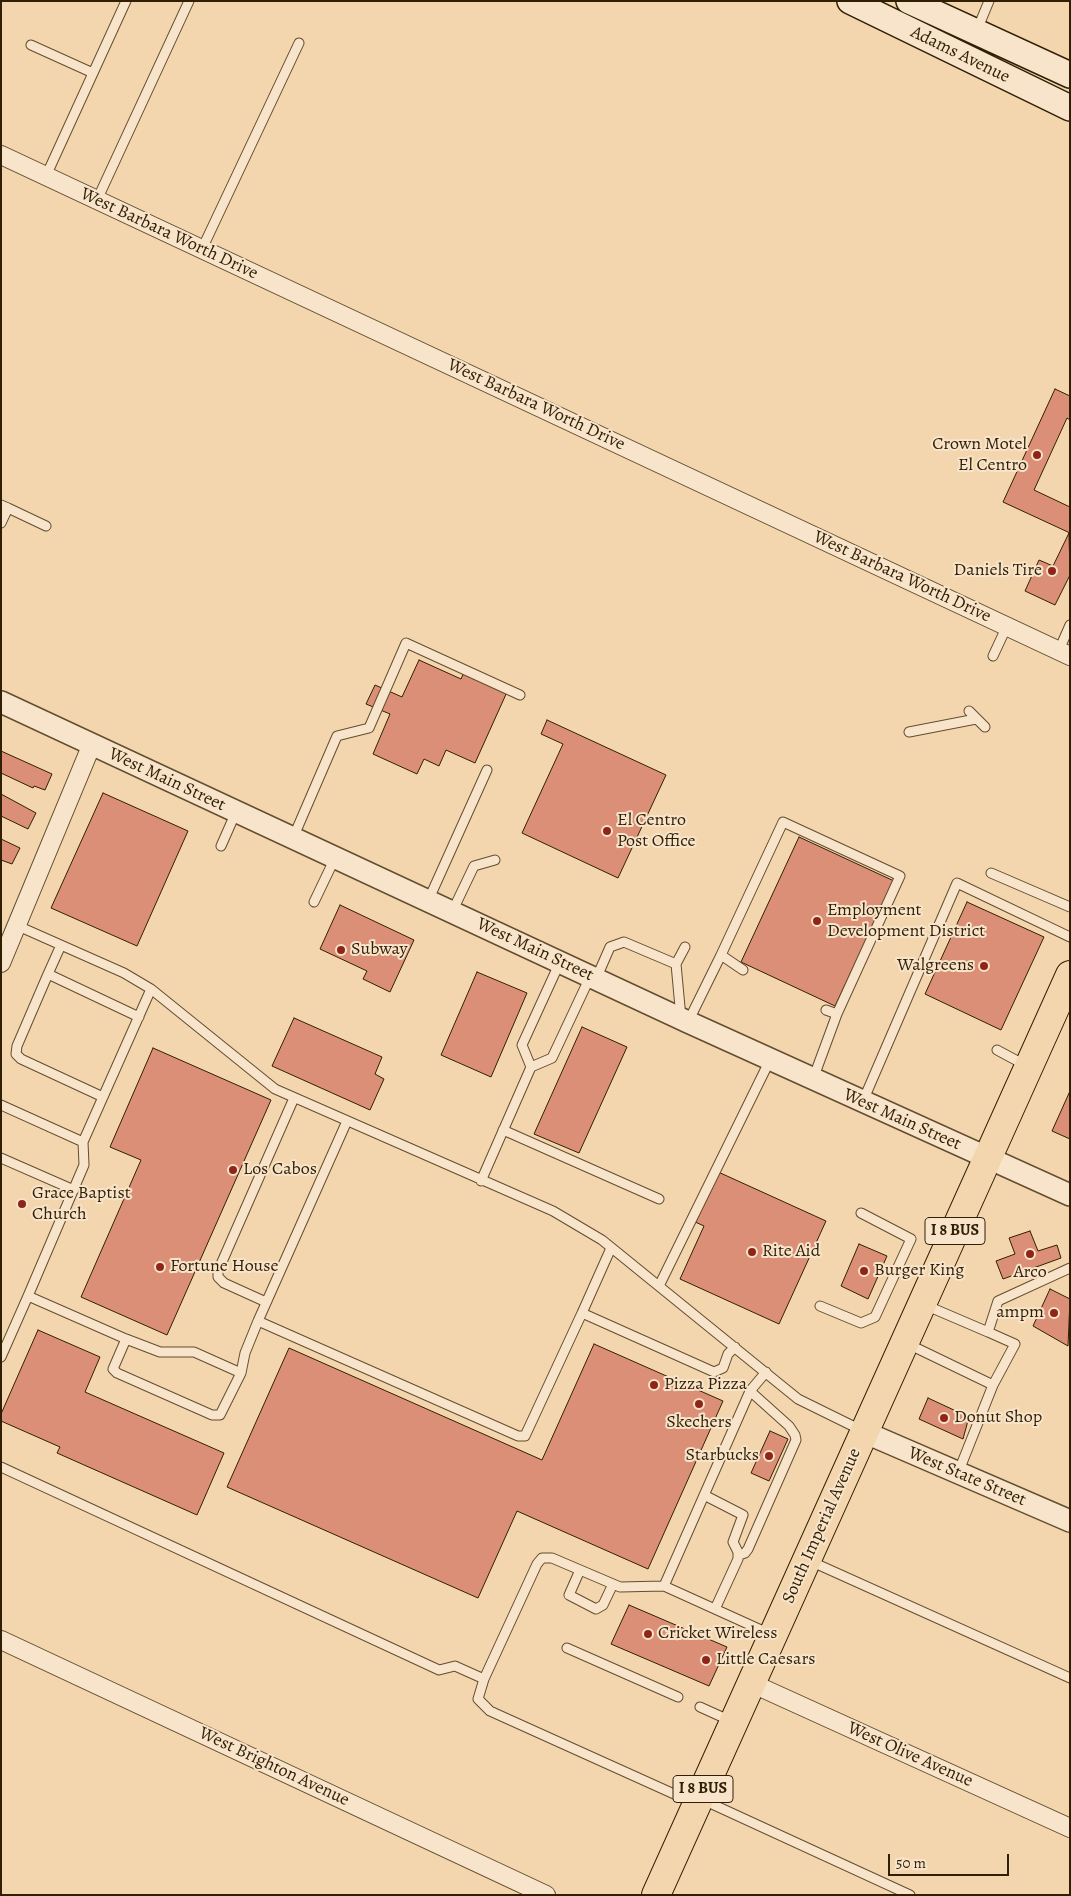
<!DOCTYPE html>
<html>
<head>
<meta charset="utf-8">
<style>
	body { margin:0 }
	#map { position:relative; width:1071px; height:1896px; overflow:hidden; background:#f3d6ae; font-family:Alegreya,serif }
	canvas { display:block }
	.frame { position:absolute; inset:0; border:2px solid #311f04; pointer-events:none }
	.scale { position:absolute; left:888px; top:1854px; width:121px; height:22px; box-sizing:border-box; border:2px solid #311f04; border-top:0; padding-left:6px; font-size:15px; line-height:18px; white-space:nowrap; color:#311f04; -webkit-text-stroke:4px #f7e4ca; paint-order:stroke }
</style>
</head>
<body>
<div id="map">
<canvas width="1071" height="1896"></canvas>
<div class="frame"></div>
<div class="scale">50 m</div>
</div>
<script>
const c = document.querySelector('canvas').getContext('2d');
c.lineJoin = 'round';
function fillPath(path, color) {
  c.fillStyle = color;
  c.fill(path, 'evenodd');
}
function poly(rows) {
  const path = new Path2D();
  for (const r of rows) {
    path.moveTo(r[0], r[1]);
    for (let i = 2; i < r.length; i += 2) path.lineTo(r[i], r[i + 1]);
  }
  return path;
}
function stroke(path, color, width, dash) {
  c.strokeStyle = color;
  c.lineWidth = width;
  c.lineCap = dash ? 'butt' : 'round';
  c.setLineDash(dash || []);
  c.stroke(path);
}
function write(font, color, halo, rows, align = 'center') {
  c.font = font + ' Alegreya,serif';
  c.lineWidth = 4;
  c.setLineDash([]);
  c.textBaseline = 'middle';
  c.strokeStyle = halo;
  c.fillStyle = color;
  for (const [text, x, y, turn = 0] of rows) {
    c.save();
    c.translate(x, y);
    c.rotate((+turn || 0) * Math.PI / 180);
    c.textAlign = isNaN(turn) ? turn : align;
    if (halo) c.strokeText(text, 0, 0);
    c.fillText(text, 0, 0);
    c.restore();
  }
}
const building = poly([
	[1055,389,1070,396,1070,420,1067,418,1034,490,1070,507,1070,533,1003,502,1055,389],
	[1069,533,1070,575,1055,605,1025,591,1039,560,1053,566,1069,533],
	[419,660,461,679,464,672,507,692,475,763,446,750,439,766,424,759,417,774,373,754,390,714,366,704,375,685,402,697,419,660],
	[547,720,666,775,618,878,522,833,563,744,541,734,547,720],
	[1,751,52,774,45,790,34,786,33,788,1,773,1,751],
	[103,793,188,831,137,946,51,908,103,793],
	[1,794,36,813,28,829,1,816,1,794],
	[799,837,894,881,835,1006,741,962,799,837],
	[1,839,20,848,12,864,1,860,1,839],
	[967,902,1044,937,1001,1030,925,994,967,902],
	[340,905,414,940,390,992,363,979,367,971,320,949,340,905],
	[477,972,527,993,491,1077,441,1055,477,972],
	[294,1018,382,1057,375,1074,384,1079,370,1110,272,1066,294,1018],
	[582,1027,627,1047,579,1153,534,1134,582,1027],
	[153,1048,271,1100,167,1335,81,1297,141,1160,110,1147,153,1048],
	[1070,1091,1070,1139,1052,1131,1070,1091],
	[716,1171,826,1221,779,1324,680,1279,704,1226,693,1221,716,1171],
	[1030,1231,1038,1251,1057,1245,1061,1258,1003,1279,996,1261,1015,1254,1009,1238,1030,1231],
	[859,1244,887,1256,868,1299,841,1286,859,1244],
	[1050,1289,1070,1299,1068,1346,1033,1326,1050,1289],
	[38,1330,100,1357,85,1392,224,1453,197,1515,57,1453,60,1447,1,1421,1,1414,38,1330],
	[594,1344,723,1401,648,1569,517,1511,478,1598,227,1487,289,1348,542,1460,594,1344],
	[928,1398,969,1417,963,1439,919,1419,928,1398],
	[770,1431,788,1439,769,1481,751,1473,770,1431],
	[629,1605,727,1647,709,1686,611,1644,629,1605]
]);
fillPath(building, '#dc8f77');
stroke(building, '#311f04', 1);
const service = poly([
	[977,30,989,1],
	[31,45,93,73],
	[46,176,126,1],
	[97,200,189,1],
	[202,249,299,43],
	[1,505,8,508,1,523],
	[8,508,46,526],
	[1059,650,1070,625],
	[993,656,1007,626],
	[969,711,985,727],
	[909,732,976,719],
	[293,838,337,736,369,728,406,643,520,695],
	[221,846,236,812],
	[991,873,1070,907],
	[428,901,487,770],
	[314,902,335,858],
	[452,912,474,866,495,860],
	[18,926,124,973,151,989,275,1089,553,1211,602,1240,798,1399,863,1431],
	[61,945,48,974,139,1017],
	[721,955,783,822,900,876,837,1014],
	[560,962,522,1045,531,1067,552,1058,590,977],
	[48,974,17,1046,16,1054,21,1059,103,1097],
	[596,979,610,947,624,942,676,964],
	[681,1018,676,964,685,947],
	[688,1022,721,955,743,970],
	[997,1050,1025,1065],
	[813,1079,837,1014,826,1010],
	[863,1101,957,883,1070,937],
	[1,1105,83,1142],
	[503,1130,659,1199],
	[1,1158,74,1190],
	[481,1181,531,1067],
	[659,1286,770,1060],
	[28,1296,84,1165,83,1142,151,989],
	[266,1302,224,1283,218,1277,218,1271,294,1098],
	[925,1305,988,1332,998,1301,1070,1268],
	[820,1306,861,1323,875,1317,911,1239,861,1213],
	[582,1313,611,1248],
	[258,1321,347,1121],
	[988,1332,1015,1344,993,1385],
	[126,1339,160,1352,194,1352,241,1373],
	[908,1344,993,1385,958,1473],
	[1,1357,28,1296,126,1339,113,1369,117,1373,212,1415,220,1415,241,1373,245,1353,258,1321,518,1436,525,1436,582,1313,714,1372,723,1368,728,1354,735,1347],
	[766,1372,750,1391,664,1586,770,1634],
	[1,1467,439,1670,455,1666,484,1679],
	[704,1495,743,1515,733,1542,738,1552,738,1559,715,1609],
	[739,1555,745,1553,748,1549,796,1440,795,1435,789,1426,750,1391],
	[810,1561,1070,1678],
	[580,1570,569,1595,596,1609,603,1605,613,1584],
	[664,1586,620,1587,552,1558,542,1558,537,1564,484,1679,478,1699,490,1711,694,1803],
	[567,1648,678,1697],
	[700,1707,731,1721],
	[701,1799,910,1895]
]);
const minor = poly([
	[1,155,1070,656],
	[1,963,92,744],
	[1,1640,546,1895],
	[751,1683,1070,1828]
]);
const tertiary = poly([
	[1,702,688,1022,1070,1195],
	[864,1432,1070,1521]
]);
const secondary = poly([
	[850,1,1070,108],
	[909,1,1070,75]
]);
const trunk = poly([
	[656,1895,1070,975]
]);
stroke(service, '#624d2e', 11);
stroke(minor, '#624d2e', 20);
stroke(tertiary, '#624d2e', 24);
stroke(secondary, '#311f04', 28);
stroke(trunk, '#311f04', 30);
stroke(service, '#f7e4ca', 9);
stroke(minor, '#f7e4ca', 18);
stroke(tertiary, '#f7e4ca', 21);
stroke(secondary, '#f7e4ca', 25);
stroke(trunk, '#f3d6ae', 28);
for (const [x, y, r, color] of [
	[1037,455,5,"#8f2418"],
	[1052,571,5,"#8f2418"],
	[607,831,5,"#8f2418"],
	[817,921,5,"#8f2418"],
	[341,950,5,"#8f2418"],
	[984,966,5,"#8f2418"],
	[233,1170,5,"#8f2418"],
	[22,1204,5,"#8f2418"],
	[752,1252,5,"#8f2418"],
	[1030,1254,5,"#8f2418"],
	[160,1267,5,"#8f2418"],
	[864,1271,5,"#8f2418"],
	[1054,1313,5,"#8f2418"],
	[654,1385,5,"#8f2418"],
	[699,1404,5,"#8f2418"],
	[944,1418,5,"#8f2418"],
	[769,1456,5,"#8f2418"],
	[648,1634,5,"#8f2418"],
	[706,1660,5,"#8f2418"]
]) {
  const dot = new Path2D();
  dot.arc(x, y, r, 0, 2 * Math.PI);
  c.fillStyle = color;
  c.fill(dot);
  stroke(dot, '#f7e4ca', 2);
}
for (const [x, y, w] of [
	[955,1231,60],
	[703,1789,60]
]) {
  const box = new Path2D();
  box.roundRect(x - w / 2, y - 13.5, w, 27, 4);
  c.fillStyle = '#f7e4ca';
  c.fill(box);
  stroke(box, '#311f04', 1);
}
write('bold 16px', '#311f04', null, [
	["I 8 BUS",955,1231],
	["I 8 BUS",703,1789]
]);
write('18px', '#311f04', '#f7e4ca', [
	["Adams Avenue",960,55,26],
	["West Barbara Worth Drive",169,234,25],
	["West Barbara Worth Drive",536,405,25],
	["West Barbara Worth Drive",902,577,25],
	["West Main Street",167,780,25],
	["West Main Street",535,950,25],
	["West Main Street",902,1120,24],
	["West State Street",967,1477,23],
	["South Imperial Avenue",822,1526,-66],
	["West Olive Avenue",910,1755,24],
	["West Brighton Avenue",274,1767,25]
]);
write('18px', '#311f04', '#f7e4ca', [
	["Crown Motel",1027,445,"right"],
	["El Centro",1027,466,"right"],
	["Daniels Tire",1042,571,"right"],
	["El Centro",617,821],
	["Post Office",617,842],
	["Employment",827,911],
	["Development District",827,932],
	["Subway",351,950],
	["Walgreens",974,966,"right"],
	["Los Cabos",243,1170],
	["Grace Baptist",32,1194],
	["Church",32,1215],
	["Rite Aid",762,1252],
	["Fortune House",170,1267],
	["Burger King",874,1271],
	["Arco",1030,1273,"center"],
	["ampm",1044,1313,"right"],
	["Pizza Pizza",664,1385],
	["Donut Shop",954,1418],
	["Skechers",699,1423,"center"],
	["Starbucks",759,1456,"right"],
	["Cricket Wireless",658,1634],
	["Little Caesars",716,1660]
], 'left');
</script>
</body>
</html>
